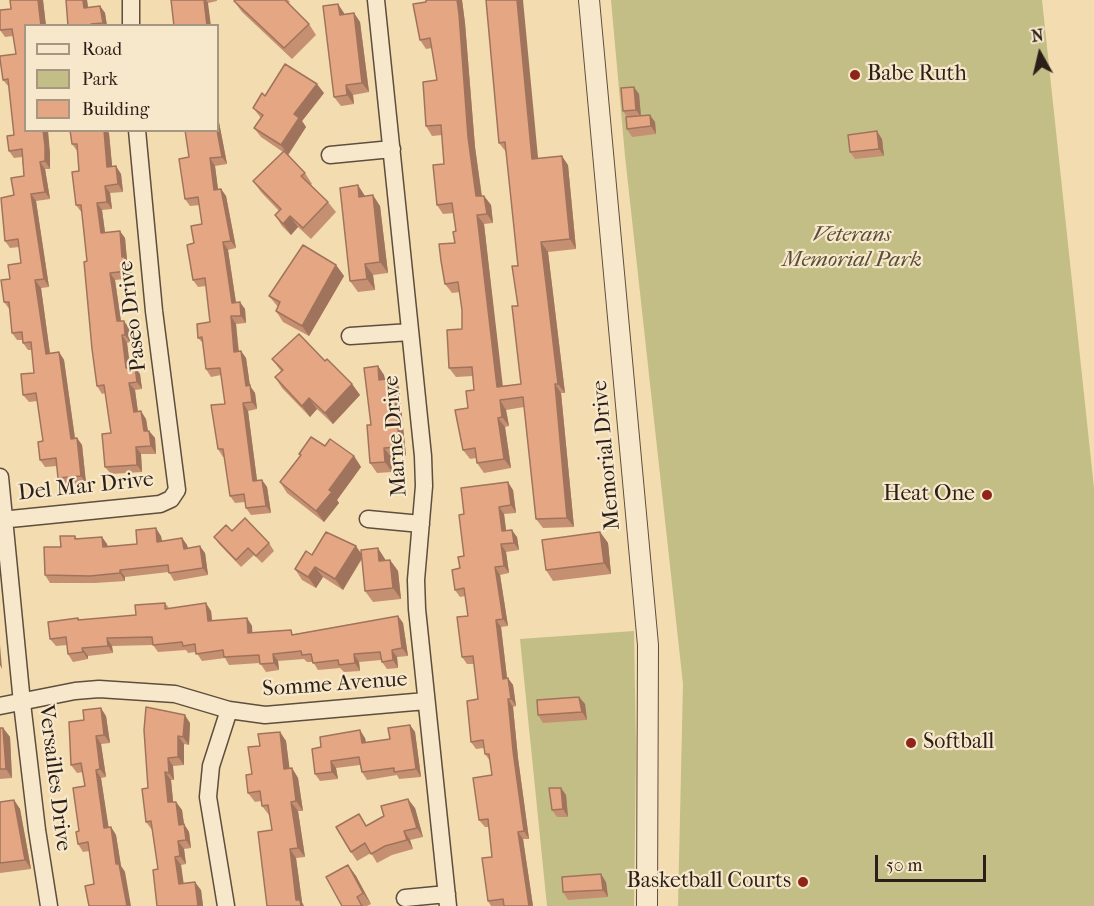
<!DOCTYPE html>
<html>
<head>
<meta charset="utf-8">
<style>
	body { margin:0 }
	#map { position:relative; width:1094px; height:906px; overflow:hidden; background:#f3dcaf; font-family:"IM FELL French Canon",serif }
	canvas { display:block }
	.legend { position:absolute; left:24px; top:24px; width:195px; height:108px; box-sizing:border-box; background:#f7e8cb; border:2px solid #a69783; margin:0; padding:8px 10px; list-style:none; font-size:18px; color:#2c1e18 }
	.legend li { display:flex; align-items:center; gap:12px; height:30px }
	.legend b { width:30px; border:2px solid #a69783 }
	.north { position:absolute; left:1010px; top:24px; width:60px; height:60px; -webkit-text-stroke:4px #f7e8cb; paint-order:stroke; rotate:352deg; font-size:16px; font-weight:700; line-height:24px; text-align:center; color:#2c1e18 }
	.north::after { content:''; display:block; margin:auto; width:21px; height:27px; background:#2c1e18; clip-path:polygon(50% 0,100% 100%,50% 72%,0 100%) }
	.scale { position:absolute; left:875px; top:855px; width:111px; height:27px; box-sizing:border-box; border:3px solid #2c1e18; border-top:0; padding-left:8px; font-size:18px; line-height:21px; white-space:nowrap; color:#2c1e18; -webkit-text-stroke:4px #f7e8cb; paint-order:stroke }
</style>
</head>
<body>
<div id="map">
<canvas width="1094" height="906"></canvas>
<ul class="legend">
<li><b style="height:8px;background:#f7e8cb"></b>Road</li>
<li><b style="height:16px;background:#c2be86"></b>Park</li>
<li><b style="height:16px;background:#e5a684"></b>Building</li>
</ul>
<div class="north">N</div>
<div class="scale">50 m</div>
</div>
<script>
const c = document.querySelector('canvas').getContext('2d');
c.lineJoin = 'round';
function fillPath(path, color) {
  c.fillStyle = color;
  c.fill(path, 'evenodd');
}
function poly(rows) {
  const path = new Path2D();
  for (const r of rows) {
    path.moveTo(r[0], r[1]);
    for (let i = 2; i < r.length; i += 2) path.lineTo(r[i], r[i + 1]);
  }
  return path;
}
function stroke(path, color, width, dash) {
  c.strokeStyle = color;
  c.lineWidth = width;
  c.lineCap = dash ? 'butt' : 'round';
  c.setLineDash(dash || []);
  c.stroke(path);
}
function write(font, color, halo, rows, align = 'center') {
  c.font = font + ' "IM FELL French Canon",serif';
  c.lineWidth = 4.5;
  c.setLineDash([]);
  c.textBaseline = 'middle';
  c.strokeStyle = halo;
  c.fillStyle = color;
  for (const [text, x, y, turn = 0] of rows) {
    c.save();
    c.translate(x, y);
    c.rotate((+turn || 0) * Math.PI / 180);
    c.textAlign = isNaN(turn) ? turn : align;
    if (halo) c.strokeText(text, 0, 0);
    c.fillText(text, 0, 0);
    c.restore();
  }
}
fillPath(poly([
	[611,0,1042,0,1094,488,1094,906,678,906,683,684,625,156],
	[634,631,636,750,634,906,547,906,520,639]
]), '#c2be86');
const minor = poly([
	[376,0,423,456,424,486,416,580,417,609,448,906],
	[131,26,131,0],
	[330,155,392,149],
	[350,336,410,332],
	[0,477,22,703,37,830,49,906],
	[368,519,421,524],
	[0,520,160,504,171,499,177,490,154,311,137,130],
	[0,706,75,691,99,689,175,694,229,710,265,715,426,701],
	[405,898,447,894],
	[226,906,208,797,211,766,229,710]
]);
const tertiary = poly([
	[589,0,648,645,647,906]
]);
stroke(minor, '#5e4e3e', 19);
stroke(tertiary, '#5e4e3e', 22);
stroke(minor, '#f7e8cb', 16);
stroke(tertiary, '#f7e8cb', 20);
fillPath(poly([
	[10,0,43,0,46,26,26,26,50,153,50,169,45,169,50,199,36,201,49,287,41,288,50,353,59,352,64,360,75,438,77,438,82,445,86,483,63,485,58,478,57,466,45,467,40,460,43,441,37,401,29,402,23,395,34,373,32,350,28,350,23,343,23,340,17,340,12,333,10,310,4,302,10,279,21,263,19,247,10,248,5,241,14,195,24,176,22,157,14,158,9,151,14,135,9,87,3,80,16,54,13,36,5,37,0,30,11,9],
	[66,0,87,0,88,8,100,6,105,13,107,26,68,26],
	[171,0,217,0,217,1,208,3],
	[235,0,288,0,290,2,288,3,309,24,316,35,292,59,242,12,234,1],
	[426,0,462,0,465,23,475,147,482,196,484,196,491,205,493,223,484,224,502,386,521,384,518,306,518,266,506,152,499,143,486,0,538,158,568,165,576,249,548,252,565,393,561,393,574,527,543,528,536,519,524,407,506,410,509,426,505,427,511,468,484,473,477,463,476,458,470,459,463,450,468,408,474,390,473,376,456,377,449,368,462,329,462,310,460,292,452,293,445,284,456,231,454,213,443,214,437,205,444,164,442,135,432,136,426,126,437,80,432,48,426,49,420,40],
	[338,4,344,14,354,13,360,22,369,92,353,95,354,104,341,106,334,97],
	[324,93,302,121,306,127,288,155,305,173,312,184,311,185,328,202,336,212,311,239,298,227,291,235,282,226,275,215,279,211,261,192,253,181,283,152,261,137,254,128,261,118,253,108,265,96],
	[639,94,641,116,655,122,656,134,632,137,627,129,627,117,623,111],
	[218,117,227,164,215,166,218,189,221,189,226,196,236,248,228,250,236,302,245,309,246,323,236,324,239,351,241,351,246,358,250,386,255,393,257,409,248,411,257,480,262,480,267,487,271,513,251,515,246,508,245,502,235,503,230,496,224,457,223,457,218,449,225,404,221,375,211,377,206,369,203,343,198,338,210,322,206,286,198,287,193,280,194,243,202,224,200,205,190,206,185,199,189,157,218,130],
	[109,133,112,167,121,174,123,192,110,193,112,209,102,210,105,232,125,238,127,260,130,264,132,278,115,280,121,321,129,328,130,342,127,343,130,367,140,374,142,389,135,390,138,412,146,419,148,431,149,431,155,438,156,454,141,454,142,472,111,474,105,467,111,433,105,393,102,394,97,386,87,261,82,213,76,205,79,171,78,152,72,144],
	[882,139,884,156,855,159,850,152],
	[365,196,380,206,388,273,373,275,375,290,358,292,350,281],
	[336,265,344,276,309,336,283,322,276,311,278,307,269,296],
	[272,359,325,361,352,384,360,395,333,424,317,409,310,417,282,388,275,377,281,371],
	[378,366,384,375,385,379,393,378,399,387,406,456,391,457,392,472,377,473,370,463,371,425],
	[299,454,354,456,361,467,337,500,339,503,324,522,287,493,280,482,301,456],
	[513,490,516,513,504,514,506,530,517,537,519,550,506,552,509,573,500,575,508,626,501,627,507,678,513,685,516,706,513,707,518,758,529,839,523,839,533,906,491,906,488,901,492,857,489,827,485,827,479,820,492,775,490,761,485,754,484,748,476,749,471,742,478,699,474,664,467,664,462,657,468,616,465,596,460,597,455,590,460,568,464,556,464,514],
	[600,532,608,543,611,574,553,581,546,570],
	[75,536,77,539,102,537,108,546,137,544,161,536,162,541,182,538,187,545,188,548,205,553,208,575,174,581,169,572,125,577,125,581,95,583,50,583,45,575,61,547],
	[214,537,269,543,274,551,262,563,254,555,241,567,219,544],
	[361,553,385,559,385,560,390,560,398,571,401,599,373,602,365,591,362,559,343,590,323,577,316,588,302,580,295,569,312,555],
	[165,603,169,608,211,611,212,621,247,618,252,626,252,633,295,634,398,616,403,623,408,656,397,657,398,668,387,669,382,662,381,660,359,662,360,671,344,672,340,668,318,670,313,662,307,662,304,659,278,661,279,670,266,672,260,663,229,665,225,658,202,661,196,652,188,653,186,650,158,652,153,645,112,646,113,653,88,656,88,659,73,662,68,654,67,645,56,646,50,639,78,618,80,620,136,615],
	[579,697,585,704,587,720,543,723,538,715],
	[106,716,110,743,101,744,106,777,101,778,108,827,111,827,116,835,121,866,125,872,94,884,89,851,83,852,78,844,85,786,83,772,77,773,71,765],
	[190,723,189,745,184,744,184,765,173,766,174,780,171,780,173,802,176,802,182,810,184,824,189,832,191,848,184,849,186,864,181,865,183,884,201,890,203,906,157,906,158,869,152,830,146,822,148,788,144,730],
	[410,725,415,732,421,777,399,779,397,775,367,780,362,772,360,765,336,768,338,779,320,781,315,774,321,747,365,738,366,742,390,739],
	[0,728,3,728,10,737,12,778,0,779],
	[280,732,286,741,289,768,292,768,298,778,303,811,298,811,305,857,296,858,302,902,267,906,272,830,270,815,269,815,262,806,261,801,255,802,248,793,252,774,260,746],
	[561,788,566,795,568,817,557,817,552,810],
	[14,800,20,809,31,869,0,873,0,802],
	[415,808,423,837,410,840,413,849,392,855,377,863,371,853,357,861,351,852,367,826],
	[348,865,356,876,371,904,367,906,342,906],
	[606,882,608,897,568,900,563,892]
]), '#c58f72');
fillPath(poly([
	[38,0,43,0,46,26,41,26],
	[83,0,87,0,89,15,84,8],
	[204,0,206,0,208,3,211,26,207,26],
	[457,0,462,0,465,23,475,147,483,206,476,196,468,137],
	[517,0,523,0,539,168,532,159],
	[338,4,344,13,346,24,340,15],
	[100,6,105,13,107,26,104,26,103,23],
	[354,13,360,22,369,92,362,83],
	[317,84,324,93,302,121,306,127,288,155,281,145,294,114],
	[346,85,353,95,354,104,347,95],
	[634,87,639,94,641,117,636,110],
	[650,115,655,122,656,134,651,126],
	[218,117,227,164,222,157,217,130],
	[43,130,48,130,50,153,50,169,45,161],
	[104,130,107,130,109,133,113,175,107,167],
	[877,131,882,139,884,156,879,149],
	[562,156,568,165,576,249,570,239],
	[210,158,215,166,219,197,214,190],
	[40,162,45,169,50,199,45,192],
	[116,166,121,174,123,192,118,184],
	[358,185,365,196,359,197],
	[105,186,110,193,112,209,107,202],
	[221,189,226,196,236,248,231,241],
	[31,194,36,201,49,287,44,279],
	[373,195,380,206,388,273,380,262],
	[484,196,491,205,493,223,487,214],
	[97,203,102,210,106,240,101,233],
	[477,215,484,224,504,396,497,387],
	[290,216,298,227,291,235,283,224],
	[120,231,125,238,127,260,130,264,132,278,127,271,122,257],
	[223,242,228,250,237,310,232,303],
	[541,242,548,252,565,393,558,384],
	[365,264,373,275,375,290,367,279],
	[336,265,344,276,309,336,302,326],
	[110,273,115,280,122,329,117,321],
	[35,280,41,288,51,361,46,354],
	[240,302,245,309,246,323,241,316],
	[231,316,236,324,239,359,234,352],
	[124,321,129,328,130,342,125,335],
	[122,335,127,343,131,375,126,368],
	[241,351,246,358,250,386,255,393,257,409,252,402,246,386],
	[59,352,64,360,76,446,71,439],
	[378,366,384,375,386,389,379,380],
	[135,367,140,374,142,389,137,382],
	[393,378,399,387,406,456,400,447],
	[129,383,135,390,139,420,134,412],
	[352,384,360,395,333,424,325,413],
	[555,384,561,393,574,527,567,518],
	[309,398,317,409,310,417,302,406],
	[500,400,506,410,509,426,502,417],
	[243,403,248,411,258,488,253,481],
	[141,411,146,419,149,439,144,431],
	[498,418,505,427,511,468,504,459],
	[149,431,155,438,156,454,151,446],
	[77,438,82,445,86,483,81,476],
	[136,447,141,454,142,472,137,465],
	[384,448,391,457,392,472,385,462],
	[354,456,361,467,337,500,339,503,324,522,316,511,329,490],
	[262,480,267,487,271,513,266,506],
	[508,482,513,490,516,513,511,505],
	[499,507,504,514,507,538,502,531],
	[156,528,161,536,163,549,157,542],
	[512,530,517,537,519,550,514,543],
	[600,532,608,543,611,574,604,563],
	[102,537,107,544,109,554,103,547],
	[182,538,187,545,189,556,184,549],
	[501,544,506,552,509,573,504,566],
	[200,546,205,553,208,575,203,568],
	[356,546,363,556,343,590,335,579],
	[378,548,385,559,387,572,379,561],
	[390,560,398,571,401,599,393,588],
	[315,567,323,577,316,588,308,577],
	[495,567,500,575,508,626,503,619],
	[120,570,125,577,125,581,120,573],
	[206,603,211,611,213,628,208,621],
	[398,616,403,623,408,656,402,648],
	[247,618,252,626,253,641,248,633],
	[496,620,501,627,508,686,503,679],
	[107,638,112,646,113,653,108,646],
	[0,645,2,669,0,665],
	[82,648,88,656,88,659,83,652],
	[392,650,397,657,398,668,393,660],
	[273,654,278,661,279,670,274,663],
	[354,654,359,662,360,671,355,663],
	[508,678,513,685,516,706,511,699],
	[579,697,585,704,587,720,582,712],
	[508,699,513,707,518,758,529,839,524,831,513,751],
	[101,708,106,716,110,743,104,735],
	[185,715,190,723,189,745,183,737],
	[410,725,415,732,421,777,416,769],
	[3,728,10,737,12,778,6,769],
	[360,730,365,738,367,750,362,743],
	[280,732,286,741,291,779,284,769],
	[96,736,101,744,106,777,100,769],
	[178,736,184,744,184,765,178,757],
	[168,758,173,766,174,780,169,773],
	[331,761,336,768,338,779,332,772],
	[292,768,298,778,303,811,296,801],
	[96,770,101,778,110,836,104,828],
	[165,772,171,780,174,810,168,802],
	[561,788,566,795,568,817,563,809],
	[408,799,415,808,423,837,417,828],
	[14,800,20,809,31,869,25,860],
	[176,802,182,810,184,824,189,832,191,848,186,840,179,825],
	[291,802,298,811,305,857,298,848],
	[111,827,116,835,121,866,125,872,131,906,127,906,116,864],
	[404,831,410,840,413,849,407,840],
	[518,832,523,839,533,906,529,906],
	[178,841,184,849,186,864,180,856],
	[290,849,296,858,302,902,304,906,300,906,296,900],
	[175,857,181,865,185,892,179,884],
	[348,865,356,876,371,904,363,893],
	[601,874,606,882,608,897,603,890],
	[195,882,201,890,203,906,198,906]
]), '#a0745c');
const building = poly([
	[10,0,38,0,41,26,26,26,26,130,43,130,45,146,45,161,40,162,45,192,31,194,44,279,35,280,46,354,59,352,71,439,77,438,81,476,58,478,56,458,40,460,38,442,43,441,36,393,23,395,21,374,34,373,31,342,23,343,22,332,12,333,9,302,4,302,1,280,10,279,8,265,21,263,18,239,5,241,1,198,14,195,11,178,24,176,22,149,9,151,7,136,14,135,8,79,3,80,0,59,0,56,16,54,12,29,0,30,0,10,11,9,10,0],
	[66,0,83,0,84,8,100,6,103,23,91,24,91,26,68,26,66,0],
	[171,0,204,0,207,26,174,26,171,0],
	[235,0,285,0,309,24,284,48,234,1,235,0],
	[426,0,457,0,459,14,468,137,476,196,484,196,487,214,477,215,497,387,521,384,512,306,518,306,512,266,518,266,505,142,499,143,486,0,517,0,532,159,562,156,570,239,541,242,558,384,555,384,567,518,536,519,523,397,500,400,502,417,498,418,504,459,477,463,475,448,463,450,455,410,468,408,466,391,474,390,472,367,449,368,447,330,462,329,462,310,458,282,445,284,441,261,439,244,455,243,453,232,456,231,452,203,437,205,433,165,444,164,441,125,426,126,423,82,437,80,430,38,420,40,413,4,426,2,426,0],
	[338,4,340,15,354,13,362,83,346,85,347,95,334,97,323,6,338,4],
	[285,64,317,84,294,114,299,118,281,145,254,128,263,115,253,108,262,93,265,96,285,64],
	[634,87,636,110,623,111,621,88,634,87],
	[650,115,651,126,627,129,626,117,650,115],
	[70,130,104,130,107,167,116,166,118,184,105,186,107,202,97,203,101,233,120,231,122,257,125,257,127,271,110,273,117,321,124,321,125,335,122,335,126,368,135,367,137,382,129,383,134,412,141,411,144,431,149,431,151,446,136,447,137,465,105,467,102,434,111,433,104,385,97,386,92,349,84,262,87,261,81,205,76,205,72,172,79,171,77,144,72,144,70,130],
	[185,130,217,130,222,157,210,158,214,190,221,189,231,241,223,242,232,303,240,302,241,316,231,316,234,352,241,351,246,386,250,385,252,402,243,403,253,481,262,480,266,506,246,508,244,494,230,496,223,449,218,449,211,405,225,404,220,368,206,369,202,337,198,338,197,324,210,322,205,278,193,280,187,245,194,243,191,226,202,224,198,197,185,199,179,159,189,157,185,130],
	[877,131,879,149,850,152,848,135,877,131],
	[284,151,305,173,301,176,328,202,303,228,290,216,283,224,275,215,281,209,253,181,284,151],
	[358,185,359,197,373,195,380,262,365,264,367,279,350,281,340,188,358,185],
	[303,245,336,265,302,326,276,311,280,302,269,296,303,245],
	[299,334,325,361,327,359,352,384,325,413,309,398,302,406,275,377,283,370,272,359,299,334],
	[378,366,379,380,393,378,400,447,384,448,385,462,370,463,367,425,371,425,364,368,378,366],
	[311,437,325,446,330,439,354,456,329,490,332,492,316,511,280,482,301,455,299,454,311,437],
	[508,482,511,505,499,507,502,531,512,530,514,543,501,544,504,566,495,567,503,619,496,620,503,679,508,678,511,699,508,699,513,751,524,831,518,832,529,906,504,906,503,899,488,901,482,858,492,857,488,819,479,820,473,778,492,775,489,754,485,754,483,740,471,742,467,701,478,699,473,656,462,657,457,617,468,616,464,588,455,590,452,570,460,568,458,557,464,556,459,515,464,514,461,488,508,482],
	[245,518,269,543,256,556,248,548,236,560,214,537,226,525,232,531,245,518],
	[156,528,157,542,182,538,184,549,200,546,203,568,169,573,168,565,120,570,120,573,90,576,45,575,44,547,61,547,60,536,75,536,75,539,102,537,103,547,137,544,136,530,156,528],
	[326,532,356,546,335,579,315,567,308,577,295,569,306,551,312,555,326,532],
	[600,532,604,563,546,570,542,540,600,532],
	[378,548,379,561,390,560,393,588,365,591,361,550,378,548],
	[165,603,165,609,206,603,208,621,247,618,248,633,291,630,292,635,398,616,402,648,392,650,393,660,382,662,380,652,354,654,355,663,339,665,338,660,313,663,311,654,302,655,301,651,273,654,274,663,260,664,259,655,224,657,223,650,196,654,195,644,183,646,182,642,153,645,152,637,107,638,108,646,82,648,83,652,68,654,66,637,50,639,48,622,78,618,78,620,136,615,135,605,165,603],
	[579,697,582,712,538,715,537,700,579,697],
	[146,707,185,715,183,737,178,736,178,757,168,758,169,773,165,772,168,802,176,802,179,825,184,824,186,840,178,841,180,856,175,857,179,884,195,882,198,906,157,906,153,870,158,869,151,821,146,822,142,789,148,788,144,730,146,707],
	[101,708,104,735,96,736,100,769,96,770,104,828,111,827,116,864,119,864,127,906,89,906,85,886,94,884,88,842,78,844,76,832,79,831,73,788,85,786,81,763,71,765,69,722,84,720,83,710,101,708],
	[410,725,416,769,394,772,394,768,362,772,359,757,331,761,332,772,315,774,312,749,321,747,320,737,360,730,362,743,390,739,388,728,410,725],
	[0,728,3,728,6,769,0,769,0,728],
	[280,732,284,769,292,768,296,801,291,802,298,848,290,849,296,900,300,900,301,906,267,906,258,832,272,830,268,805,262,806,260,791,248,793,246,775,252,774,248,747,260,746,258,734,280,732],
	[549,788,561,788,563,809,552,810,549,788],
	[408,799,417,828,404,831,407,840,385,846,371,854,365,843,351,852,336,827,359,814,366,826,384,816,381,806,408,799],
	[14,800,25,860,0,863,0,802,14,800],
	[348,865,363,893,357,897,362,906,342,906,326,877,348,865],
	[601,874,603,890,563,892,562,877,601,874]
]);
fillPath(building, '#e5a684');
stroke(building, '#a0745c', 1.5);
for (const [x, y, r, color] of [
	[855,75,6,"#8f2418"],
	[987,495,6,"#8f2418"],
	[911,743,6,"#8f2418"],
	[803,882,6,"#8f2418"]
]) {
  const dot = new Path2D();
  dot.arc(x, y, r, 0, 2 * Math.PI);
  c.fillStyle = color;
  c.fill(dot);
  stroke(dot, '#f7e8cb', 2);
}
write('22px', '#2c1e18', '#f7e8cb', [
	["Babe Ruth",867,75],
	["Heat One",975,495,"right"],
	["Softball",923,743],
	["Basketball Courts",791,882,"right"]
], 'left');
write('italic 22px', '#594e39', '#f7e8cb', [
	["Veterans",852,236],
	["Memorial Park",852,261]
]);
write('22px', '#2c1e18', '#f7e8cb', [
	["Paseo Drive",133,316,-97],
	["Marne Drive",396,436,-94],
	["Memorial Drive",607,455,-95],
	["Del Mar Drive",86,487,-6],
	["Somme Avenue",335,685,-4],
	["Versailles Drive",54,778,83]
]);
</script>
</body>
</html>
